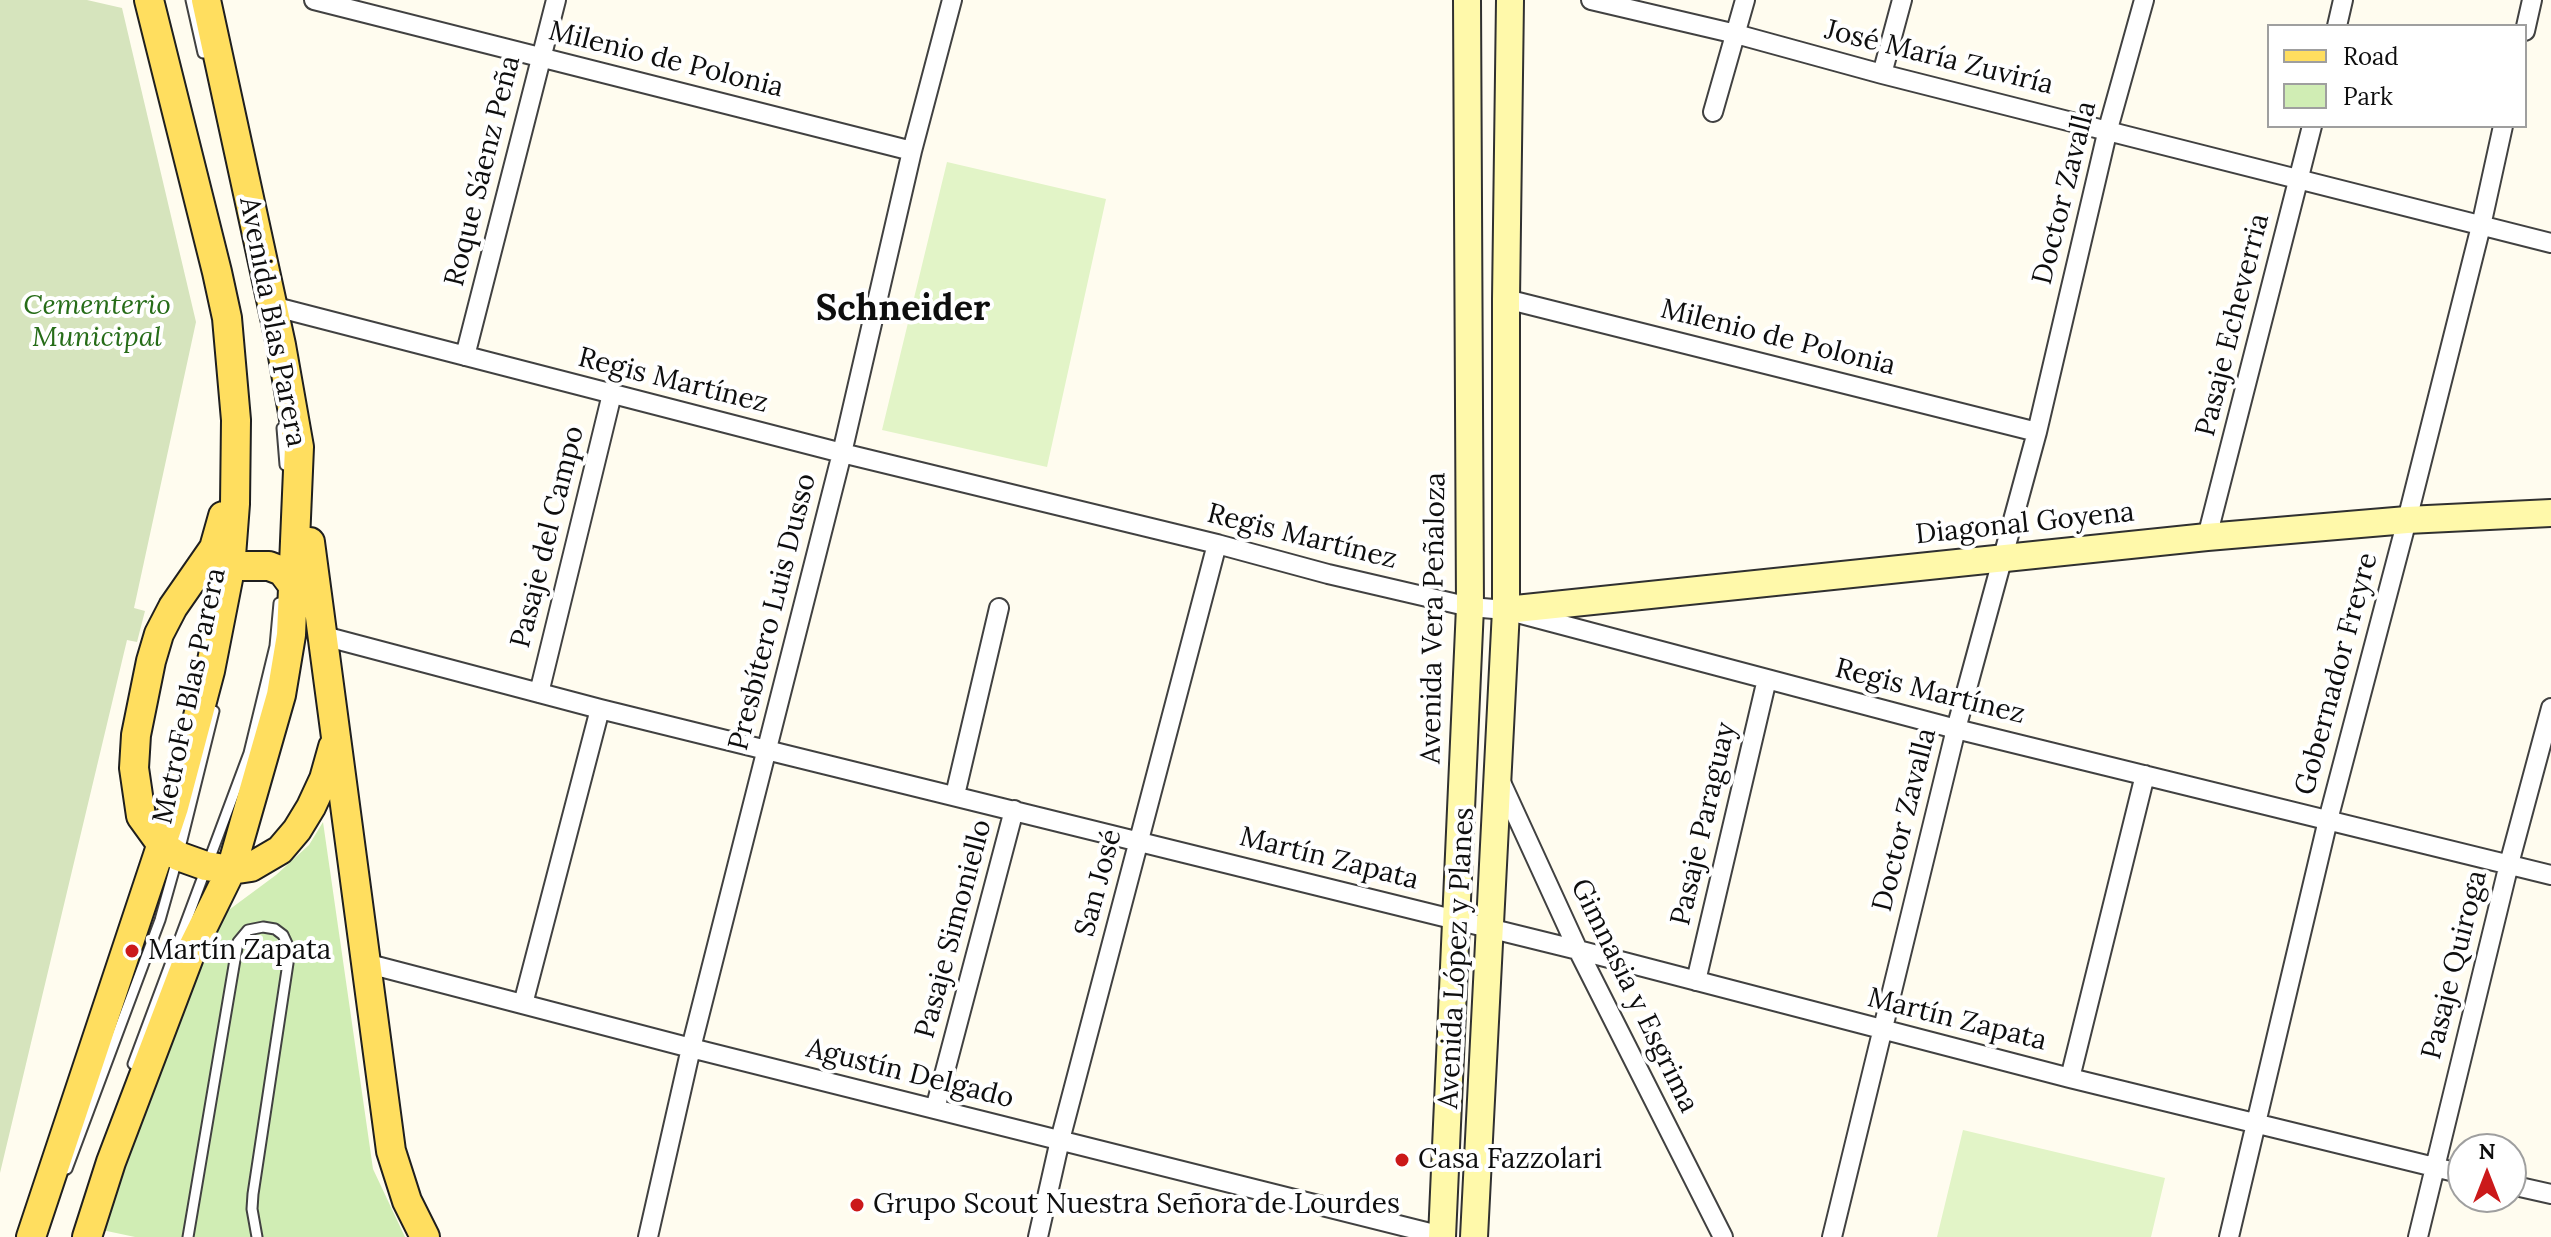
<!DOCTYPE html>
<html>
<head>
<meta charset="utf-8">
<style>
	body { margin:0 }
	#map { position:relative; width:2551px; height:1237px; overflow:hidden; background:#fffcef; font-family:Lora,serif }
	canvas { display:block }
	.legend { position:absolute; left:2267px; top:24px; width:260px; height:104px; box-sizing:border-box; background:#fff; border:2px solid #9f9f9f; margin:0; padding:10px 14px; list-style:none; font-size:24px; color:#0e0e0e }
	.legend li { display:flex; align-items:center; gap:16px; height:40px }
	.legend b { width:40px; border:2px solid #9f9f9f }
	.north { position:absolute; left:2447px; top:1133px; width:80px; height:80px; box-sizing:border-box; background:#fff; border:2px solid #9f9f9f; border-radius:50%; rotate:0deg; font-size:22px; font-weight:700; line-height:32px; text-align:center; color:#0e0e0e }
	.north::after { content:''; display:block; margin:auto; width:28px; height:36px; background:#cb191a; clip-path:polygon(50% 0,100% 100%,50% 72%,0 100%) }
</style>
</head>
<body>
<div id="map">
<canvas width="2551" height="1237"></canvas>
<ul class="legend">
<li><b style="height:10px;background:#ffde5f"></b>Road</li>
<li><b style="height:22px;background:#d0edb4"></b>Park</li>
</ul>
<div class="north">N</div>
</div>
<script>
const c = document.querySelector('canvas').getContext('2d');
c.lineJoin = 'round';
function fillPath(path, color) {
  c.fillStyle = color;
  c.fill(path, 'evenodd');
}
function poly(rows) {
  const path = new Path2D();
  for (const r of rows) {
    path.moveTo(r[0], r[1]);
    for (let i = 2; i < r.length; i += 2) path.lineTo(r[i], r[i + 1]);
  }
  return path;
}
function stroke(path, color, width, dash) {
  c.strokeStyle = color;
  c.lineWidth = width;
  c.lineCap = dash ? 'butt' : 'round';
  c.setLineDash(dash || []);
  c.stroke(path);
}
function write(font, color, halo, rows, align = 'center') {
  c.font = font + ' Lora,serif';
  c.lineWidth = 8;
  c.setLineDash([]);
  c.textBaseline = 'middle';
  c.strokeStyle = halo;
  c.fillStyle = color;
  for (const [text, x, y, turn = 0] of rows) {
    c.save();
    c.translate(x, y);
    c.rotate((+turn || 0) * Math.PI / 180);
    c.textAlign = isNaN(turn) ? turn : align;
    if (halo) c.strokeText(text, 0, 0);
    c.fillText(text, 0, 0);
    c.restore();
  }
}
fillPath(poly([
	[323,822,373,1169,405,1237,135,1237,102,1230,204,947,222,915,276,875,309,845]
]), '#d0edb4');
fillPath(poly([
	[0,0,87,0,122,8,196,322,134,608,145,611,137,642,127,640,0,1173]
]), '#d6e4bd');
fillPath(poly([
	[947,162,1106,199,1047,467,882,430],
	[1963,1130,2165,1178,2151,1237,1937,1237]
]), '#e2f4c7');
const lane = poly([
	[191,0,203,53],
	[282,428,285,465],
	[133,1064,249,753,275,646,279,603],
	[67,1169,160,920,178,856,214,711],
	[188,1237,238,942,248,930,263,927,275,929,283,935,290,950,253,1194,252,1209,257,1237]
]);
const street = poly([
	[314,0,912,151],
	[1591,0,1736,34,1882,74,2551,243],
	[2337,26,2343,0],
	[2525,31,2532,0],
	[1882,74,1902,0],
	[1713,112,1745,0],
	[1506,299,2037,432],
	[272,306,842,453,1217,544,1328,574,1470,607,1506,610,1956,729,2551,875],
	[465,356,556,0],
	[2207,537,2312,126],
	[320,635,600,709,1578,950,2070,1078,2463,1174],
	[539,693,612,394],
	[1500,780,1578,950,1723,1237],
	[955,795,999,608],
	[365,963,691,1048,1442,1236],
	[1696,981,1767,679],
	[523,1004,600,709],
	[2070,1078,2145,775],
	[935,1109,1014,810],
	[2511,1185,2551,1194],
	[648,1237,691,1048,842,453,912,151,952,0],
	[1038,1237,1060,1140,1217,544],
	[1832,1237,1956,729,2037,432,2108,129,2144,0],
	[2229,1237,2328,820,2407,520,2481,226,2503,126],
	[2418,1237,2509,864,2551,708]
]);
const secondary = poly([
	[1506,610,2207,537,2407,520,2551,513],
	[1442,1237,1470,607,1467,0],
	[1474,1237,1506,610,1506,299,1510,0]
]);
const primary = poly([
	[223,516,214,548,173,607,159,634,151,661,136,735,134,768,141,816,162,845,178,856,206,866,231,870,251,867,280,850,297,830,311,807,324,779,333,747],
	[310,542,391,1151,407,1201,425,1237],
	[216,575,240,566,269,566,282,571,300,595],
	[31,1237,174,807,210,671,230,569,235,504,236,420,227,318,217,272,149,0],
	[87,1237,111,1162,192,949,231,870,281,695,291,635,299,447,281,345,206,0]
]);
stroke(lane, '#414141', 13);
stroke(street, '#414141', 22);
stroke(secondary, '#303030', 30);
stroke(primary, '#1f1f1f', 32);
stroke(lane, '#fff', 9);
stroke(street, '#fff', 18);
stroke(secondary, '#fff9aa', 26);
stroke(primary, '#ffde5f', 28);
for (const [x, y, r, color] of [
	[132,951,8,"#cb191a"],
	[1402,1160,8,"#cb191a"],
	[857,1205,8,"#cb191a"]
]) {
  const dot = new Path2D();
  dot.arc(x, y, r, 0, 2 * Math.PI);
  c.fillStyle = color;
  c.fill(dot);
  stroke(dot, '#fff', 3);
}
write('28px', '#0e0e0e', '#fff', [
	["José María Zuviría",1939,58,14],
	["Milenio de Polonia",666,60,14],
	["Roque Sáenz Peña",483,171,-76],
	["Doctor Zavalla",2065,193,-76],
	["Avenida Blas Parera",272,322,79],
	["Pasaje Echeverria",2233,325,-76],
	["Milenio de Polonia",1778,338,14],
	["Regis Martínez",673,381,14],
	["Diagonal Goyena",2025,524,-6],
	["Pasaje del Campo",548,537,-76],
	["Regis Martínez",1302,537,14],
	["Presbítero Luis Dusso",773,612,-76],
	["Avenida Vera Peñaloza",1434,618,-89],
	["Gobernador Freyre",2337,674,-75],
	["Regis Martínez",1930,692,14],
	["MetroFe Blas Parera",190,696,-78],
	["Doctor Zavalla",1905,820,-76],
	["Pasaje Paraguay",1704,824,-77],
	["Martín Zapata",1329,859,14],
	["San José",1099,883,-75],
	["Pasaje Simoniello",954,929,-75],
	["Avenida López y Planes",1457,958,-87],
	["Pasaje Quiroga",2455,965,-76],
	["Gimnasia y Esgrima",1634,996,64],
	["Martín Zapata",1957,1020,14],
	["Agustín Delgado",910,1074,14]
]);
write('italic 28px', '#266c18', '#fff', [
	["Cementerio",97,306],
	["Municipal",97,338]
]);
write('28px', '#0e0e0e', '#fff', [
	["Martín Zapata",148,951],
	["Casa Fazzolari",1418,1160],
	["Grupo Scout Nuestra Señora de Lourdes",873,1205]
], 'left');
write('bold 36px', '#0e0e0e', '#fff', [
	["Schneider",903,310]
]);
</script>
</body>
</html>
